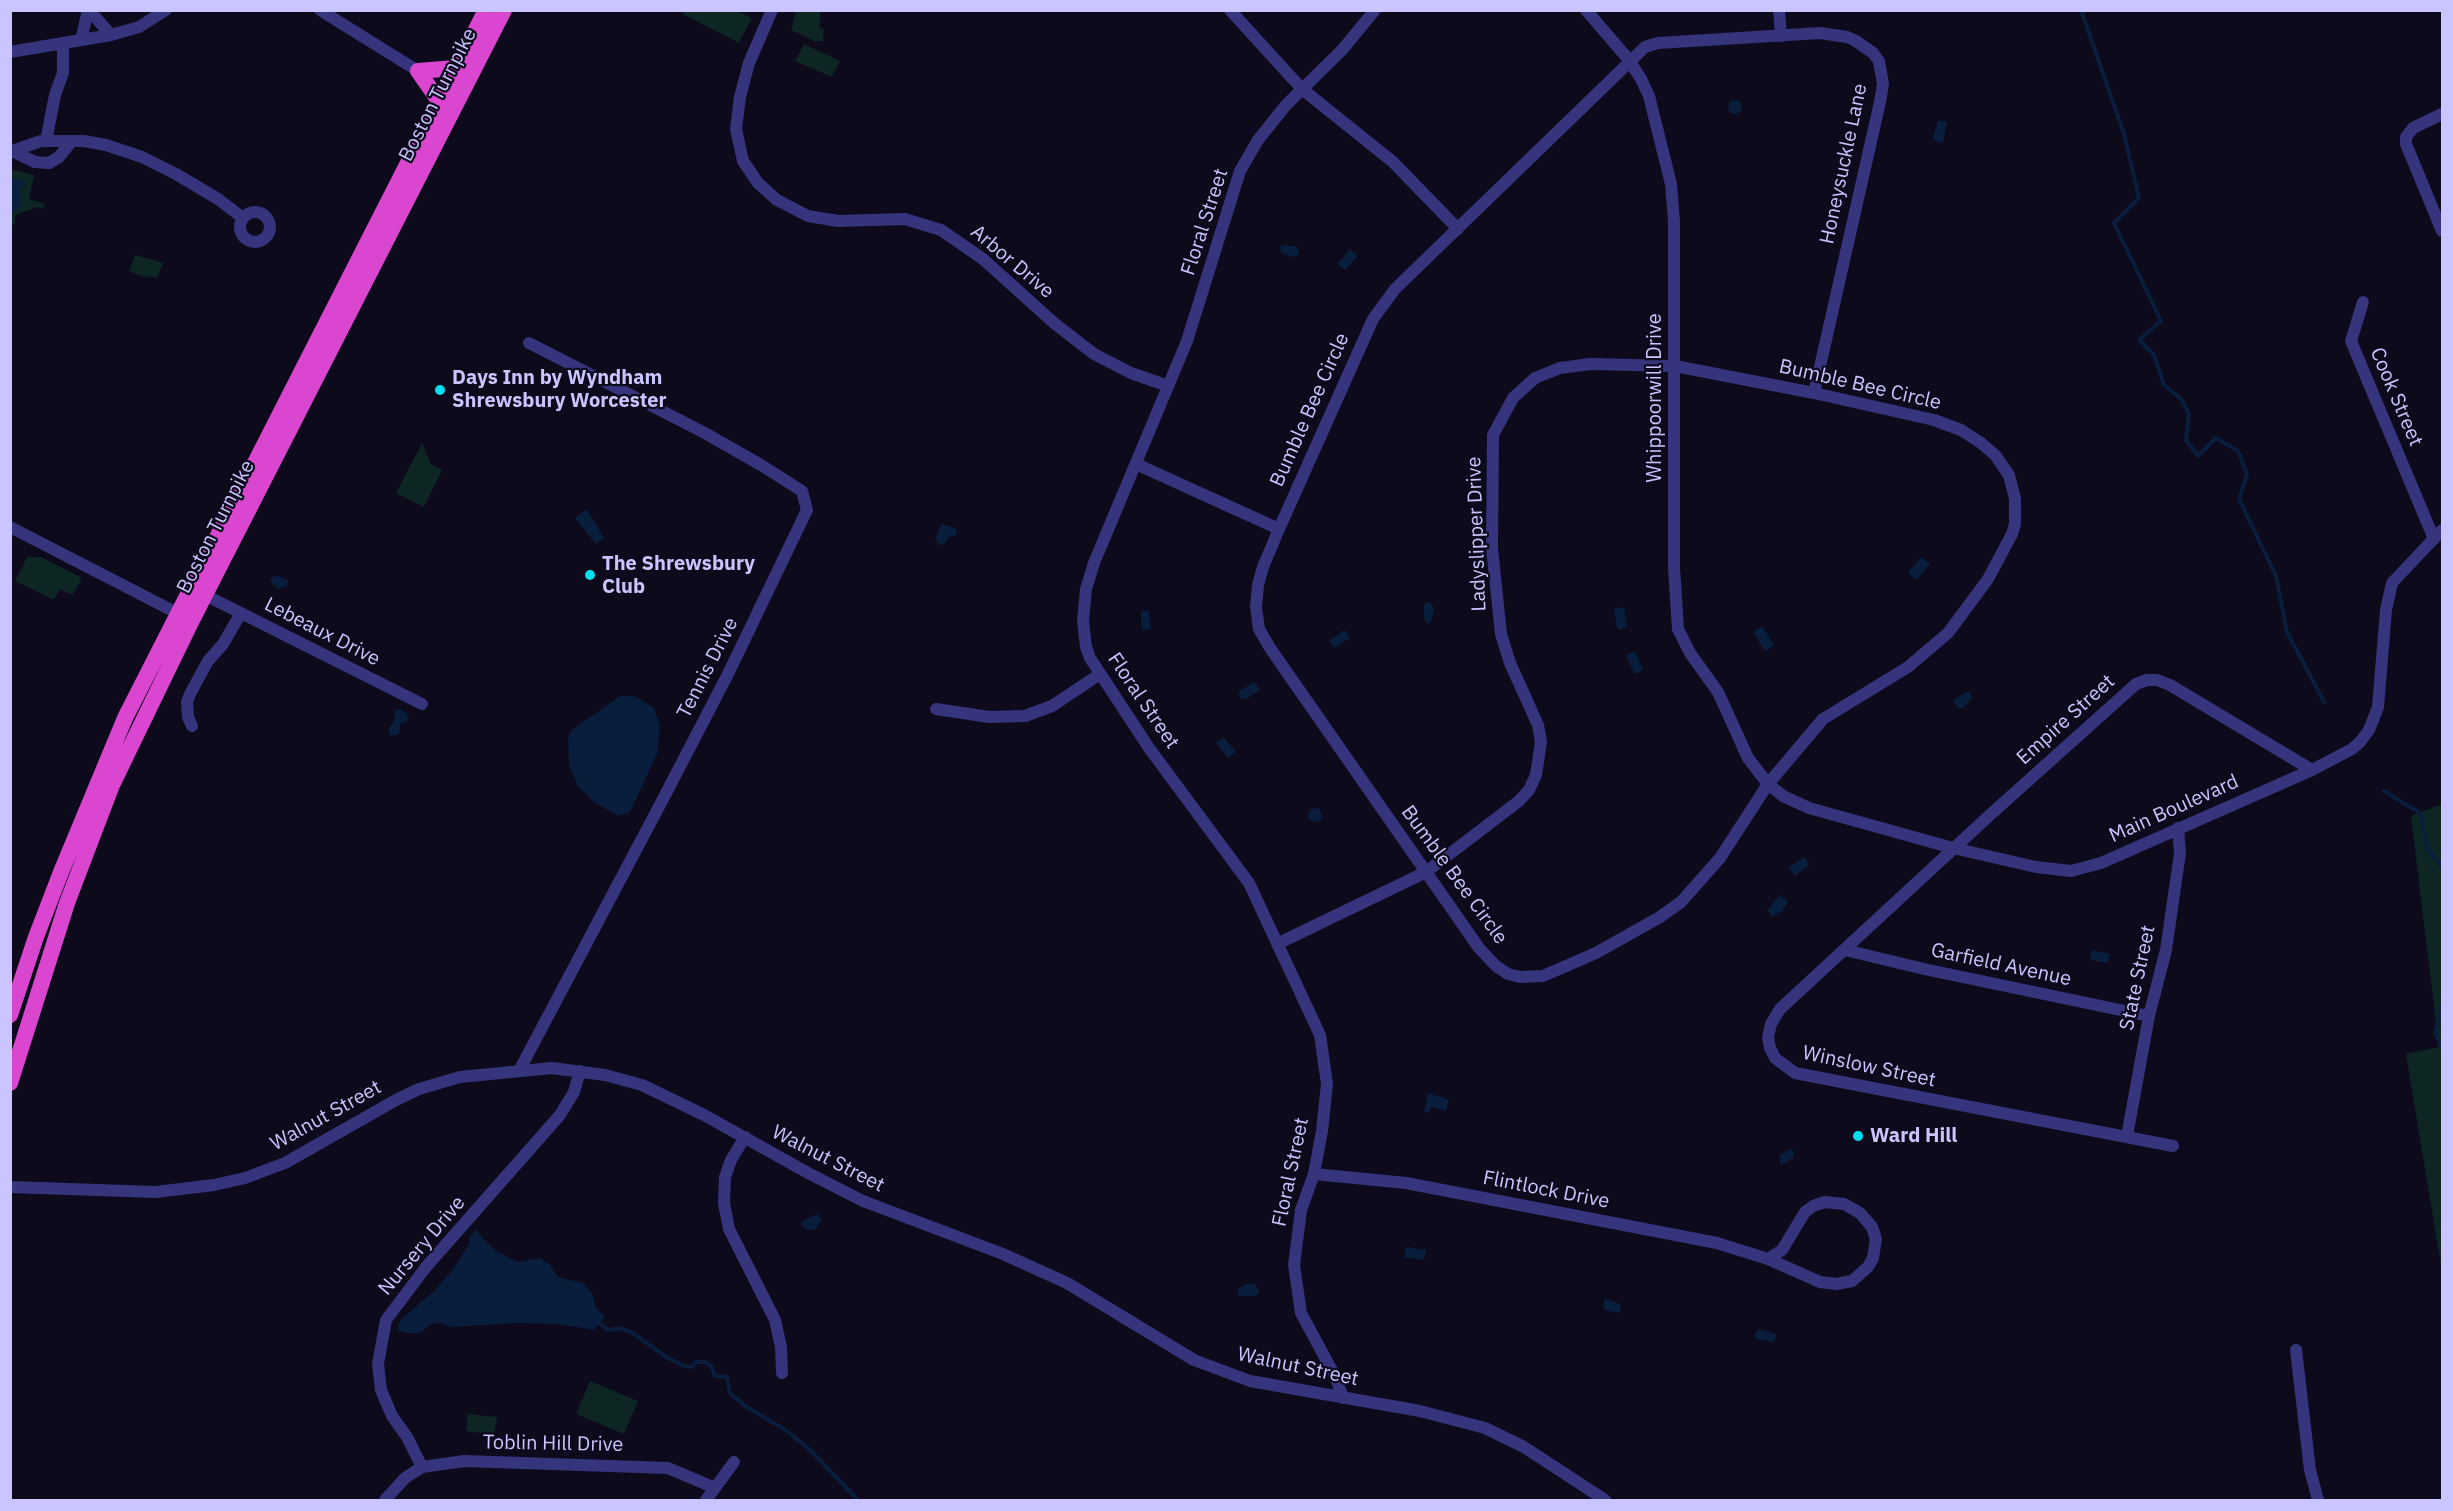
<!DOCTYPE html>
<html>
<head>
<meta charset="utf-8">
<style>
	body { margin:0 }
	#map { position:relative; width:2453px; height:1511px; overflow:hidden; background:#0d0a1c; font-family:"IBM Plex Sans",sans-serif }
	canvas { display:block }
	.frame { position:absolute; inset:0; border:12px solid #cac5ff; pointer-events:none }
</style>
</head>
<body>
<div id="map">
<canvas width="2453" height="1511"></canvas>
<div class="frame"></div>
</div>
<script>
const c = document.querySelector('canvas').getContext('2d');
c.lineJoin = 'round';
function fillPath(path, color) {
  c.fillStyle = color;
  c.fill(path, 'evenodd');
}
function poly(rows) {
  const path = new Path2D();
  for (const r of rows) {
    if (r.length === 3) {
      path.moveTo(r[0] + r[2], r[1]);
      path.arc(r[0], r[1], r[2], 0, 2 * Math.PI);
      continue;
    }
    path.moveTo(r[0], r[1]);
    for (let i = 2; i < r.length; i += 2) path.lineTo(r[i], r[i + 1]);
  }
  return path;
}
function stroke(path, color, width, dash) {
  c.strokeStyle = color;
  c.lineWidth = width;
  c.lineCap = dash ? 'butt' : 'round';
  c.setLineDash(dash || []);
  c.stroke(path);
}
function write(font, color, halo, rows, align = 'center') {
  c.font = font + ' "IBM Plex Sans",sans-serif';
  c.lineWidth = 4.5;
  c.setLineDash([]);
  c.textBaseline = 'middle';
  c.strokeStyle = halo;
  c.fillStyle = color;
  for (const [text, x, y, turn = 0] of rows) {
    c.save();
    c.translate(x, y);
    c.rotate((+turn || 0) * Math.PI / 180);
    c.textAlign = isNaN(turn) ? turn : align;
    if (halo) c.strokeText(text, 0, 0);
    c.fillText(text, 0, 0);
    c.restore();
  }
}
fillPath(poly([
	[685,11,737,11,752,18,739,43,683,14],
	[796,11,820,11,820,28,824,29,823,41,815,41,791,30],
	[804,44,840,61,832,77,795,61],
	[11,169,34,175,29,199,45,204,44,209,37,207,15,215,15,224,11,226],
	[135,255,163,263,157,278,148,276,146,278,129,271],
	[422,443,431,464,442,470,424,507,396,493],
	[27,557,41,557,82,578,73,595,60,589,54,600,15,581],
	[2442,804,2442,1271,2406,1054,2439,1047,2411,816],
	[590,1381,638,1401,624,1434,576,1414],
	[468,1414,497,1417,494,1435,466,1431]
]), '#0d2624');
fillPath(poly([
	[1735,107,7],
	[1938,120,1947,122,1943,142,1940,143,1933,139],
	[11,178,24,181,26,185,19,190,22,198,20,208,11,212],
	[1283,245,1296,246,1299,251,1298,255,1291,257,1281,252,1280,246],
	[1350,249,1358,256,1345,270,1337,264],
	[587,509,604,538,596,544,575,518],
	[942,524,955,528,957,531,956,535,949,537,944,544,940,545,935,539],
	[1921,557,1930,564,1917,580,1908,573],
	[278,576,288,580,287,586,278,589,270,582,272,577],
	[1427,602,1431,603,1434,608,1431,623,1427,623,1424,619,1424,606],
	[1624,607,1627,626,1620,630,1617,628,1614,609],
	[1141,611,1149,611,1151,629,1142,630],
	[1762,626,1774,644,1768,650,1764,650,1753,632],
	[1345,630,1350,638,1334,648,1329,641],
	[1635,651,1643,669,1638,673,1634,673,1626,655],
	[1254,682,1260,690,1245,700,1243,698,1241,700,1238,692],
	[1966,692,1970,692,1972,699,1963,708,1959,708,1953,701],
	[620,696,635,696,654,708,660,726,657,754,630,812,618,816,594,802,578,786,569,766,568,736,573,729],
	[401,709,409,717,407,721,401,723,399,734,391,736,388,729,394,721,395,711],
	[1224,737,1236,752,1228,758,1216,743],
	[1315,815,7],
	[1804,857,1810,864,1795,876,1789,868],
	[1780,895,1788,901,1783,910,1772,917,1767,910],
	[2092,950,2110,954,2108,963,2090,960],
	[1428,1093,1449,1100,1446,1111,1432,1107,1429,1113,1424,1111],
	[1790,1149,1793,1150,1794,1157,1782,1165,1780,1164,1780,1155],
	[817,1214,822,1219,816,1229,808,1230,803,1227,801,1224,803,1221],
	[477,1229,483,1239,495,1250,517,1262,540,1258,549,1264,558,1277,583,1283,592,1293,596,1308,605,1317,594,1330,559,1324,517,1323,448,1327,442,1323,431,1324,419,1333,406,1333,397,1330,400,1320,433,1292,451,1272,469,1244,470,1236],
	[1406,1247,1426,1250,1424,1260,1404,1257],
	[1245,1284,1255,1284,1260,1291,1255,1296,1238,1296,1238,1290],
	[1605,1298,1620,1304,1621,1311,1618,1313,1605,1310,1603,1307],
	[1758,1329,1774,1333,1776,1335,1775,1340,1772,1342,1756,1339,1754,1336]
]), '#091d3c');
stroke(poly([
	[2081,10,2124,134,2139,198,2114,223,2161,321,2139,340,2154,355,2164,385,2181,399,2189,414,2186,440,2198,456,2216,438,2238,451,2247,474,2239,499,2276,576,2287,632,2324,702],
	[2384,791,2420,813,2428,850,2442,867],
	[2442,1005,2435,1033,2442,1048],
	[599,1323,608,1330,619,1328,631,1332,668,1358,684,1366,692,1367,696,1362,706,1362,711,1366,715,1376,727,1377,730,1393,745,1406,787,1431,809,1449,858,1500]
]), '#091d3c', 4);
stroke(poly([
	[89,10,111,35],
	[320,10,418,71],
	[772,10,749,63,740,97,736,129,743,161,758,183,777,200,808,216,838,221,905,219,941,230,983,259,1054,323,1094,354,1131,373,1168,386],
	[1230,10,1302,89,1393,162,1458,229],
	[1586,10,1629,60,1641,79,1649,96,1671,184,1674,221,1674,568,1678,629,1690,653,1718,692,1748,758,1768,784,1783,796,1809,808,1953,848,2036,867,2071,871,2101,863,2312,770,2352,749,2360,742,2369,730,2378,707,2386,610,2392,583,2442,530],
	[1779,10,1781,36],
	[81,40,88,10],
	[10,52,111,35,139,27,166,10],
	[2442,114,2413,128,2406,137,2406,144,2442,231],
	[46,141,55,95,63,73,63,43],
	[72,141,59,157,49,163,35,162,12,151,41,141,84,141,106,145,142,157,176,174,218,199,243,218],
	[255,227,15],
	[2363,302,2351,341,2434,539],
	[1136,464,1279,529],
	[10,527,177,613],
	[205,595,422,704],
	[936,709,989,717,1025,716,1052,706,1100,674],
	[192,726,188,717,187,702,190,694,208,661,223,644,241,613],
	[1277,944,1426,872,1519,801,1529,790,1536,775,1541,742,1538,725,1510,663,1501,634,1492,548,1493,435,1513,398,1535,378,1560,368,1590,364,1675,366,1814,393,1934,420,1961,430,1981,443,1995,455,2009,475,2015,499,2015,524,2012,534,1988,579,1948,633,1908,667,1823,719,1768,784,1720,858,1681,902,1660,917,1596,953,1543,976,1520,977,1508,974,1496,966,1479,948,1426,872,1270,648,1259,629,1256,607,1258,585,1263,567,1279,529,1373,319,1395,289,1645,47,1658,43,1820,33,1847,37,1856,41,1873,53,1879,61,1883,84,1880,102,1814,393],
	[1845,950,1924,969,2149,1016],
	[520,1069,663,799,728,674,807,510,802,491,761,465,703,432,529,343],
	[2127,1136,2149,1016,2166,950,2180,853,2178,828],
	[745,1137,731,1160,725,1177,724,1203,729,1229,775,1320,781,1347,782,1373],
	[2173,1146,1795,1073,1775,1058,1770,1048,1768,1037,1771,1024,1780,1009,1991,814,2136,684,2147,680,2157,680,2170,685,2312,770],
	[1314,1174,1406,1183,1717,1243,1768,1259,1782,1250,1805,1212,1813,1206,1825,1202,1844,1204,1860,1213,1872,1227,1876,1239,1873,1258,1868,1267,1852,1281,1836,1284,1820,1282,1768,1259],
	[10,1187,156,1192,214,1185,245,1178,285,1163,396,1100,419,1089,460,1077,552,1068,605,1075,642,1085,704,1115,810,1174,863,1201,1003,1254,1067,1283,1194,1360,1250,1381,1420,1411,1485,1428,1524,1447,1605,1500],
	[2296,1350,2310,1470,2318,1500],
	[1343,1398,1336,1378,1301,1313,1294,1265,1301,1210,1314,1174,1322,1131,1327,1084,1320,1035,1249,883,1149,748,1090,658,1086,647,1083,621,1086,589,1094,563,1187,341,1240,171,1258,140,1286,105,1342,50,1375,10],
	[422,1467,407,1437,392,1416,381,1390,378,1364,386,1320,426,1267,560,1115,574,1092,580,1071],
	[715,1488,734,1462],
	[385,1500,405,1478,422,1467,464,1461,668,1468,715,1488,706,1500]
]), '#35347c', 12);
stroke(poly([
	[418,71,456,68],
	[418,71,439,101],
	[10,1015,36,937,61,872,125,718,486,10],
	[10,1083,67,903,112,785,189,626,504,10]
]), '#db46d0', 16);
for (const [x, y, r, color] of [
	[440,390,6,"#00def0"],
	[590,575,6,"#00def0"],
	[1858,1136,6,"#00def0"]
]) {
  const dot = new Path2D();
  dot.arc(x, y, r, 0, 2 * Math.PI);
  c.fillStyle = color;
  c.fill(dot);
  stroke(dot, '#0d0a1c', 2);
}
write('20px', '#cac5ff', '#0d0a1c', [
	["Boston Turnpike",438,95,-63],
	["Honeysuckle Lane",1844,164,-78],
	["Floral Street",1205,222,-72],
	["Arbor Drive",1012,262,40],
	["Bumble Bee Circle",1860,385,13],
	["Cook Street",2396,397,67],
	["Whippoorwill Drive",1655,398,-90],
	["Bumble Bee Circle",1310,410,-66],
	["Boston Turnpike",216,527,-63],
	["Ladyslipper Drive",1477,534,-92],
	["Lebeaux Drive",322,632,27],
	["Tennis Drive",708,668,-63],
	["Floral Street",1143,701,56],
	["Empire Street",2066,720,-42],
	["Main Boulevard",2174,809,-24],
	["Bumble Bee Circle",1454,875,54],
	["Garfield Avenue",2001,965,12],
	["State Street",2138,978,-78],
	["Winslow Street",1869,1067,12],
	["Walnut Street",326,1116,-29],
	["Walnut Street",828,1159,27],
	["Floral Street",1291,1172,-78],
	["Flintlock Drive",1546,1190,11],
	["Nursery Drive",422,1246,-50],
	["Walnut Street",1298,1367,12],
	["Toblin Hill Drive",553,1444,1]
]);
write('bold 20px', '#cac5ff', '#0d0a1c', [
	["Days Inn by Wyndham",452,378],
	["Shrewsbury Worcester",452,401],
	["The Shrewsbury",602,564],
	["Club",602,587],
	["Ward Hill",1870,1136]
], 'left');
</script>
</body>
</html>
